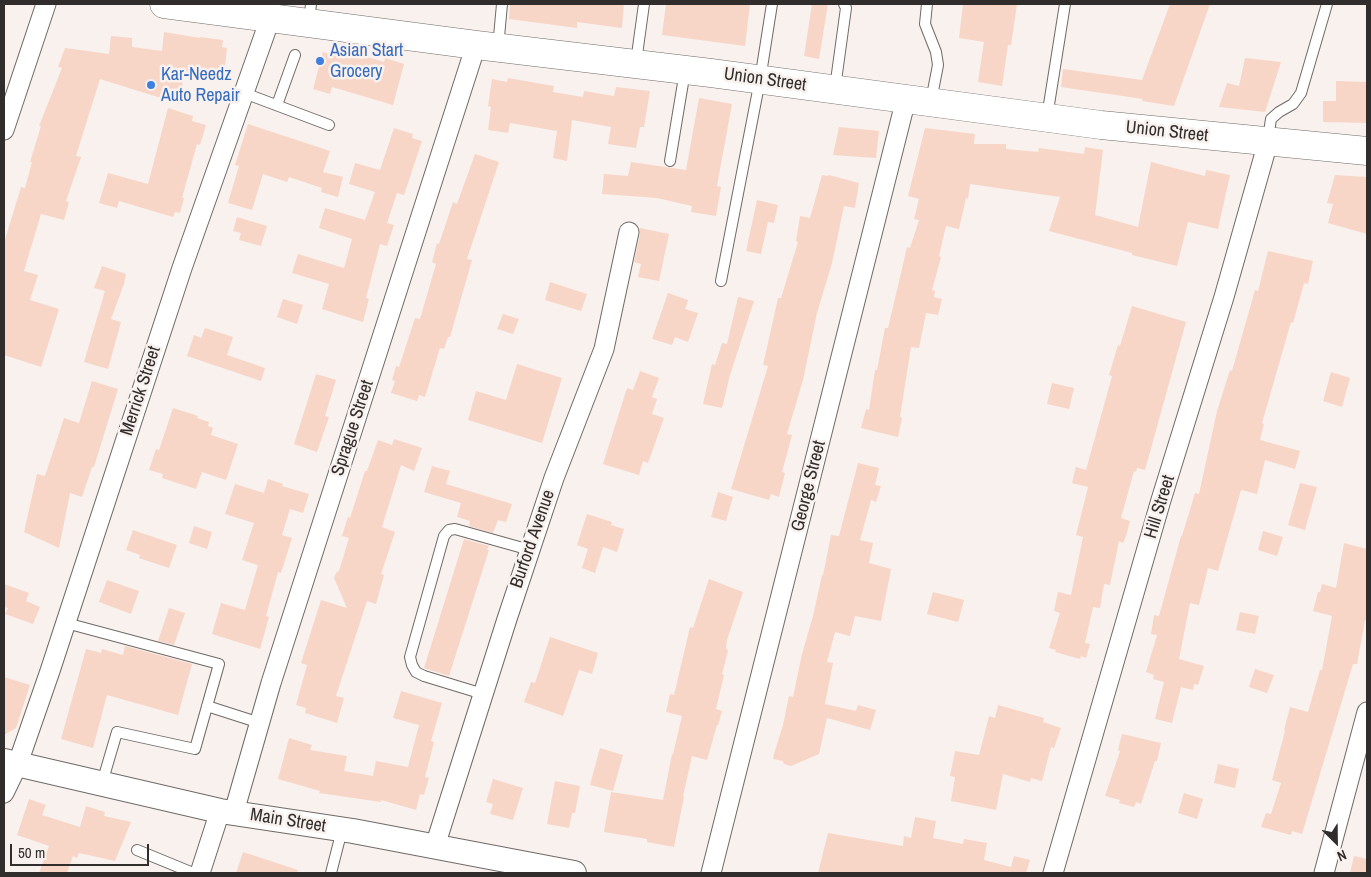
<!DOCTYPE html>
<html>
<head>
<meta charset="utf-8">
<style>
	body { margin:0 }
	#map { position:relative; width:1371px; height:877px; overflow:hidden; background:#f8f1ee; font-family:"Archivo Narrow",sans-serif }
	canvas { display:block }
	.frame { position:absolute; inset:0; border:5px solid #302d2c; pointer-events:none }
	.north { position:absolute; left:1311px; top:817px; width:50px; height:50px; -webkit-text-stroke:4px #f8f1ee; paint-order:stroke; rotate:157deg; font-size:14px; font-weight:700; line-height:20px; text-align:center; color:#302d2c }
	.north::after { content:''; display:block; margin:auto; width:18px; height:22px; background:#302d2c; clip-path:polygon(50% 0,100% 100%,50% 72%,0 100%) }
	.scale { position:absolute; left:10px; top:844px; width:139px; height:22px; box-sizing:border-box; border:2px solid #302d2c; border-top:0; padding-left:6px; font-size:15px; line-height:18px; white-space:nowrap; color:#302d2c; -webkit-text-stroke:4px #f8f1ee; paint-order:stroke }
</style>
</head>
<body>
<div id="map">
<canvas width="1371" height="877"></canvas>
<div class="frame"></div>
<div class="north">N</div>
<div class="scale">50 m</div>
</div>
<script>
const c = document.querySelector('canvas').getContext('2d');
c.lineJoin = 'round';
function fillPath(path, color) {
  c.fillStyle = color;
  c.fill(path, 'evenodd');
}
function poly(rows) {
  const path = new Path2D();
  for (const r of rows) {
    path.moveTo(r[0], r[1]);
    for (let i = 2; i < r.length; i += 2) path.lineTo(r[i], r[i + 1]);
  }
  return path;
}
function stroke(path, color, width, dash) {
  c.strokeStyle = color;
  c.lineWidth = width;
  c.lineCap = dash ? 'butt' : 'round';
  c.setLineDash(dash || []);
  c.stroke(path);
}
function write(font, color, halo, rows, align = 'center') {
  c.font = font + ' "Archivo Narrow",sans-serif';
  c.lineWidth = 5;
  c.setLineDash([]);
  c.textBaseline = 'middle';
  c.strokeStyle = halo;
  c.fillStyle = color;
  for (const [text, x, y, turn = 0] of rows) {
    c.save();
    c.translate(x, y);
    c.rotate((+turn || 0) * Math.PI / 180);
    c.textAlign = isNaN(turn) ? turn : align;
    if (halo) c.strokeText(text, 0, 0);
    c.fillText(text, 0, 0);
    c.restore();
  }
}
fillPath(poly([
	[510,4,624,4,622,28,577,22,577,28,509,19],
	[666,4,750,4,745,46,662,35],
	[812,4,828,4,819,59,804,56],
	[963,4,1017,4,1011,45,1008,45,1002,86,978,82,984,42,959,38],
	[1170,4,1210,4,1174,106,1142,101,1143,99,1061,87,1063,69,1142,80],
	[164,32,200,38,200,37,223,40,222,47,227,48,224,76,184,71,180,104,100,79,76,156,81,157,66,201,69,202,64,220,41,214,24,271,38,275,30,300,59,309,41,367,4,355,4,243,21,187,25,188,32,162,30,162,41,126,39,126,62,68,58,67,65,48,109,54,111,36,132,38,132,47,162,51],
	[323,52,342,58,343,54,363,59,364,56,384,62,385,58,404,64,393,105,332,87,330,94,313,89],
	[1245,58,1281,62,1265,112,1219,107,1227,83,1239,86],
	[508,78,554,86,553,92,583,97,584,91,614,96,616,87,650,91,644,127,640,127,636,148,608,144,611,127,572,120,567,161,553,158,557,131,510,123,508,133,488,130,491,107,488,106,492,79,507,82],
	[1336,81,1367,82,1367,123,1323,122,1323,101,1336,101],
	[699,98,732,104,717,186,721,187,716,216,691,212,692,206,657,198,602,194,604,174,628,176,631,162,686,170],
	[168,108,193,116,192,121,206,125,200,145,197,144,182,198,184,198,180,213,175,212,173,217,119,201,117,208,99,203,108,173,148,184],
	[248,124,330,151,323,172,343,177,338,197,321,192,322,188,289,177,287,182,263,174,252,210,228,203,239,166,235,165],
	[839,127,879,131,876,158,833,155],
	[394,128,413,134,412,138,422,141,404,195,397,193,387,223,394,225,387,246,380,244,366,298,369,299,363,322,322,309,329,284,292,273,298,254,344,268,352,239,319,228,325,208,365,220,375,192,349,184,355,163,380,170],
	[925,128,975,134,974,144,1006,144,1006,149,1038,152,1039,148,1084,154,1085,147,1103,150,1095,215,1138,227,1151,162,1205,176,1206,170,1230,175,1218,229,1188,222,1177,266,1132,255,1132,253,1049,231,1060,197,970,184,968,199,966,198,959,229,946,226,939,256,941,257,932,290,935,291,934,297,942,299,938,315,926,313,919,348,911,347,900,417,902,418,898,437,861,428,866,409,869,410,875,370,877,370,885,328,888,328,904,260,907,247,910,248,919,220,914,219,919,199,908,196],
	[475,154,499,162,467,259,472,260,450,337,448,337,444,349,440,348,425,397,419,395,417,401,391,393,395,381,392,380,396,366,399,367,415,318,420,319,436,264,432,262,437,243,439,244,453,202,457,204],
	[822,175,828,176,829,175,859,183,855,208,844,206,832,263,817,313,803,380,787,434,792,435,782,472,785,473,779,497,771,494,769,500,731,489,768,366,763,365,778,298,781,298,798,242,796,241,800,216,810,218],
	[1335,175,1367,177,1367,234,1328,223,1333,204,1327,203],
	[757,200,778,205,774,223,768,222,761,254,746,251],
	[237,217,267,226,261,246,239,240,241,233,233,231],
	[640,228,669,234,659,281,638,277,641,264,634,262,640,234],
	[1268,251,1313,261,1308,284,1304,283,1293,323,1291,322,1262,423,1264,424,1260,440,1300,451,1295,469,1265,460,1257,494,1241,490,1218,571,1208,568,1199,605,1190,603,1179,659,1204,666,1198,685,1194,684,1193,690,1181,687,1172,723,1155,719,1164,682,1153,679,1154,675,1146,672,1157,635,1151,634,1154,615,1159,616,1181,536,1182,536,1195,493,1199,494,1217,411,1230,370,1232,371,1255,290,1258,291],
	[102,266,126,274,124,284,111,319,121,322,108,369,84,362,105,291,94,288],
	[550,282,587,294,581,311,545,300],
	[668,293,688,300,685,309,698,313,688,342,675,337,672,345,652,339],
	[738,297,754,301,730,375,722,408,703,404,712,364,715,365,722,343,727,344],
	[283,299,303,305,297,324,277,317],
	[1132,306,1186,322,1145,470,1137,468,1136,472,1134,471,1121,518,1130,521,1126,536,1123,543,1119,541,1110,585,1104,584,1100,608,1093,607,1085,643,1090,644,1086,658,1081,656,1080,659,1055,652,1056,650,1049,648,1060,613,1054,611,1058,592,1071,595,1083,537,1076,535,1088,487,1072,483,1076,467,1086,470,1112,376,1109,375,1118,345,1120,346],
	[503,314,519,319,513,334,497,329],
	[205,328,233,337,227,355,265,368,261,381,187,356,194,335,201,338],
	[517,364,562,378,542,443,468,420,476,391,506,400],
	[640,371,659,378,652,397,657,399,652,414,664,418,648,463,643,461,639,475,603,464,627,388,633,390],
	[1331,372,1350,378,1342,407,1323,401],
	[316,374,336,380,325,416,329,417,317,452,294,444],
	[92,381,118,389,94,467,92,467,82,497,70,493,59,548,24,532,37,474,45,476,64,418,79,423],
	[1052,383,1074,388,1069,409,1047,404],
	[173,408,198,416,197,418,209,422,208,426,213,428,211,435,238,444,226,480,202,472,196,489,162,478,163,474,149,470,156,449,159,450],
	[394,439,422,448,414,471,401,465,382,527,395,532,381,574,384,575,376,604,367,601,336,696,344,698,337,723,305,713,306,708,296,705,307,665,301,663,321,600,347,608,334,578,336,573,339,571,349,538,342,536,348,517,350,518,365,471,367,471,378,440,392,445],
	[858,463,879,468,875,485,881,486,876,502,871,500,860,540,873,543,869,563,891,569,881,621,855,616,850,636,835,632,827,662,833,663,825,704,856,711,858,705,876,710,870,730,827,718,819,754,791,766,784,764,783,761,773,759,774,754,783,725,789,696,793,697,802,654,813,616,822,575,823,575,831,535,839,536],
	[432,466,450,471,446,484,512,504,506,522,498,520,493,533,469,526,470,521,457,517,461,503,424,492],
	[268,479,283,484,282,486,309,494,303,513,290,509,282,535,292,538,281,573,278,572,266,616,269,617,260,649,212,634,221,603,245,610,258,565,242,560,254,523,225,514,235,484,264,493],
	[1300,483,1317,487,1305,530,1288,525],
	[718,492,733,497,726,521,711,517],
	[587,514,612,522,611,525,624,529,617,552,603,547,595,573,582,568,588,549,577,545],
	[194,526,212,532,207,549,189,543],
	[133,530,177,545,169,568,139,558,140,555,126,550],
	[1263,531,1283,537,1277,556,1258,550],
	[464,539,489,546,487,550,489,550,449,676,424,668],
	[1344,543,1367,549,1367,620,1365,620,1357,664,1353,664,1302,834,1292,831,1291,835,1261,827,1266,813,1271,814,1281,783,1272,780,1285,731,1284,730,1290,707,1308,712,1320,670,1322,670,1332,616,1313,611,1318,592,1320,592,1322,584,1336,588],
	[709,579,743,592,727,640,726,648,728,651,722,674,724,675,716,709,722,711,718,725,717,725,707,760,692,756,683,796,684,797,674,847,647,842,647,839,604,832,611,792,663,800,672,754,673,754,682,716,666,712,670,694,674,695,690,627,693,628],
	[107,580,139,591,131,614,99,602],
	[4,584,29,593,26,601,40,607,33,624,5,614,8,608,4,607],
	[933,592,964,600,958,622,927,614],
	[169,608,185,613,174,645,158,641],
	[1240,612,1259,616,1255,634,1236,630],
	[550,637,598,653,592,674,579,670,563,716,524,702,531,682,535,683],
	[125,646,192,664,178,715,107,695,93,748,61,739,86,649,101,653,102,649,123,655],
	[1255,669,1274,675,1267,693,1249,687],
	[4,677,30,685,16,728,4,735],
	[401,691,442,703,431,741,434,742,425,777,429,778,424,795,420,794,416,810,381,800,381,802,319,793,320,791,278,779,289,738,312,745,310,750,347,756,344,771,373,776,376,761,408,767,419,725,393,718],
	[998,705,1044,718,1043,722,1061,728,1054,748,1051,747,1042,781,1031,778,1030,782,1003,774,996,810,951,801,955,777,950,776,955,751,979,755,989,716,995,718],
	[1122,734,1161,743,1157,761,1155,761,1141,804,1136,802,1134,807,1119,803,1120,800,1105,796,1120,751,1118,750],
	[600,748,623,755,613,791,590,785],
	[1218,764,1239,769,1235,788,1214,783],
	[493,779,523,788,513,820,490,814,493,804,486,802],
	[555,781,580,786,575,813,572,813,569,828,547,824],
	[1184,793,1203,799,1197,819,1178,813],
	[29,799,46,805,42,815,80,827,86,806,105,812,104,816,131,822,115,861,79,853,77,858,73,856,67,873,39,873,49,846,17,835],
	[915,817,936,821,933,838,963,844,964,839,987,843,984,860,1011,867,1014,856,1030,860,1026,873,818,873,828,833,903,846,904,836,911,838],
	[243,852,298,870,297,873,236,873],
	[1354,856,1367,859,1367,873,1350,873]
]), '#f8d6c7');
const service = poly([
	[927,4,925,24,936,52,938,65,931,101],
	[309,22,311,4],
	[498,48,502,4],
	[636,62,644,4],
	[835,88,846,8,844,4],
	[244,93,329,125],
	[277,105,295,55],
	[1047,117,1065,4],
	[1268,139,1271,119,1279,112,1293,104,1301,93,1327,4],
	[670,161,685,71],
	[721,281,760,80,772,4],
	[66,623,219,664,195,749,117,732,102,783],
	[483,694,424,676,416,672,412,665,410,657,444,536,449,530,455,529,530,550],
	[207,706,260,723],
	[137,850,193,873],
	[331,873,342,830]
]);
const minor = poly([
	[4,130,46,4],
	[4,793,17,766,50,671,182,268,270,19],
	[234,812,271,683,476,45],
	[435,846,507,619,554,478,604,349,629,232],
	[200,873,220,811],
	[711,873,906,99],
	[1053,873,1161,500,1224,297,1268,142],
	[1324,873,1367,712]
]);
const tertiary = poly([
	[4,761,220,811,353,831,574,873]
]);
const secondary = poly([
	[164,4,476,45,711,73,1101,125,1367,151]
]);
stroke(service, '#706a67', 12);
stroke(minor, '#706a67', 21);
stroke(tertiary, '#706a67', 26);
stroke(secondary, '#706a67', 29);
stroke(service, '#fff', 10);
stroke(minor, '#fff', 19);
stroke(tertiary, '#fff', 24);
stroke(secondary, '#fff', 28);
for (const [x, y, r, color] of [
	[320,61,5,"#3f7fe0"],
	[151,85,5,"#3f7fe0"]
]) {
  const dot = new Path2D();
  dot.arc(x, y, r, 0, 2 * Math.PI);
  c.fillStyle = color;
  c.fill(dot);
  stroke(dot, '#f8f1ee', 2);
}
write('18px', '#366cbe', '#f8f1ee', [
	["Asian Start",330,51],
	["Grocery",330,72],
	["Kar-Needz",161,75],
	["Auto Repair",161,96]
], 'left');
write('18px', '#302d2c', '#f8f1ee', [
	["Union Street",765,80,8],
	["Union Street",1167,132,6],
	["Merrick Street",141,391,-72],
	["Sprague Street",353,428,-72],
	["George Street",809,486,-76],
	["Hill Street",1160,507,-73],
	["Burford Avenue",533,539,-71],
	["Main Street",288,821,9]
]);
</script>
</body>
</html>
